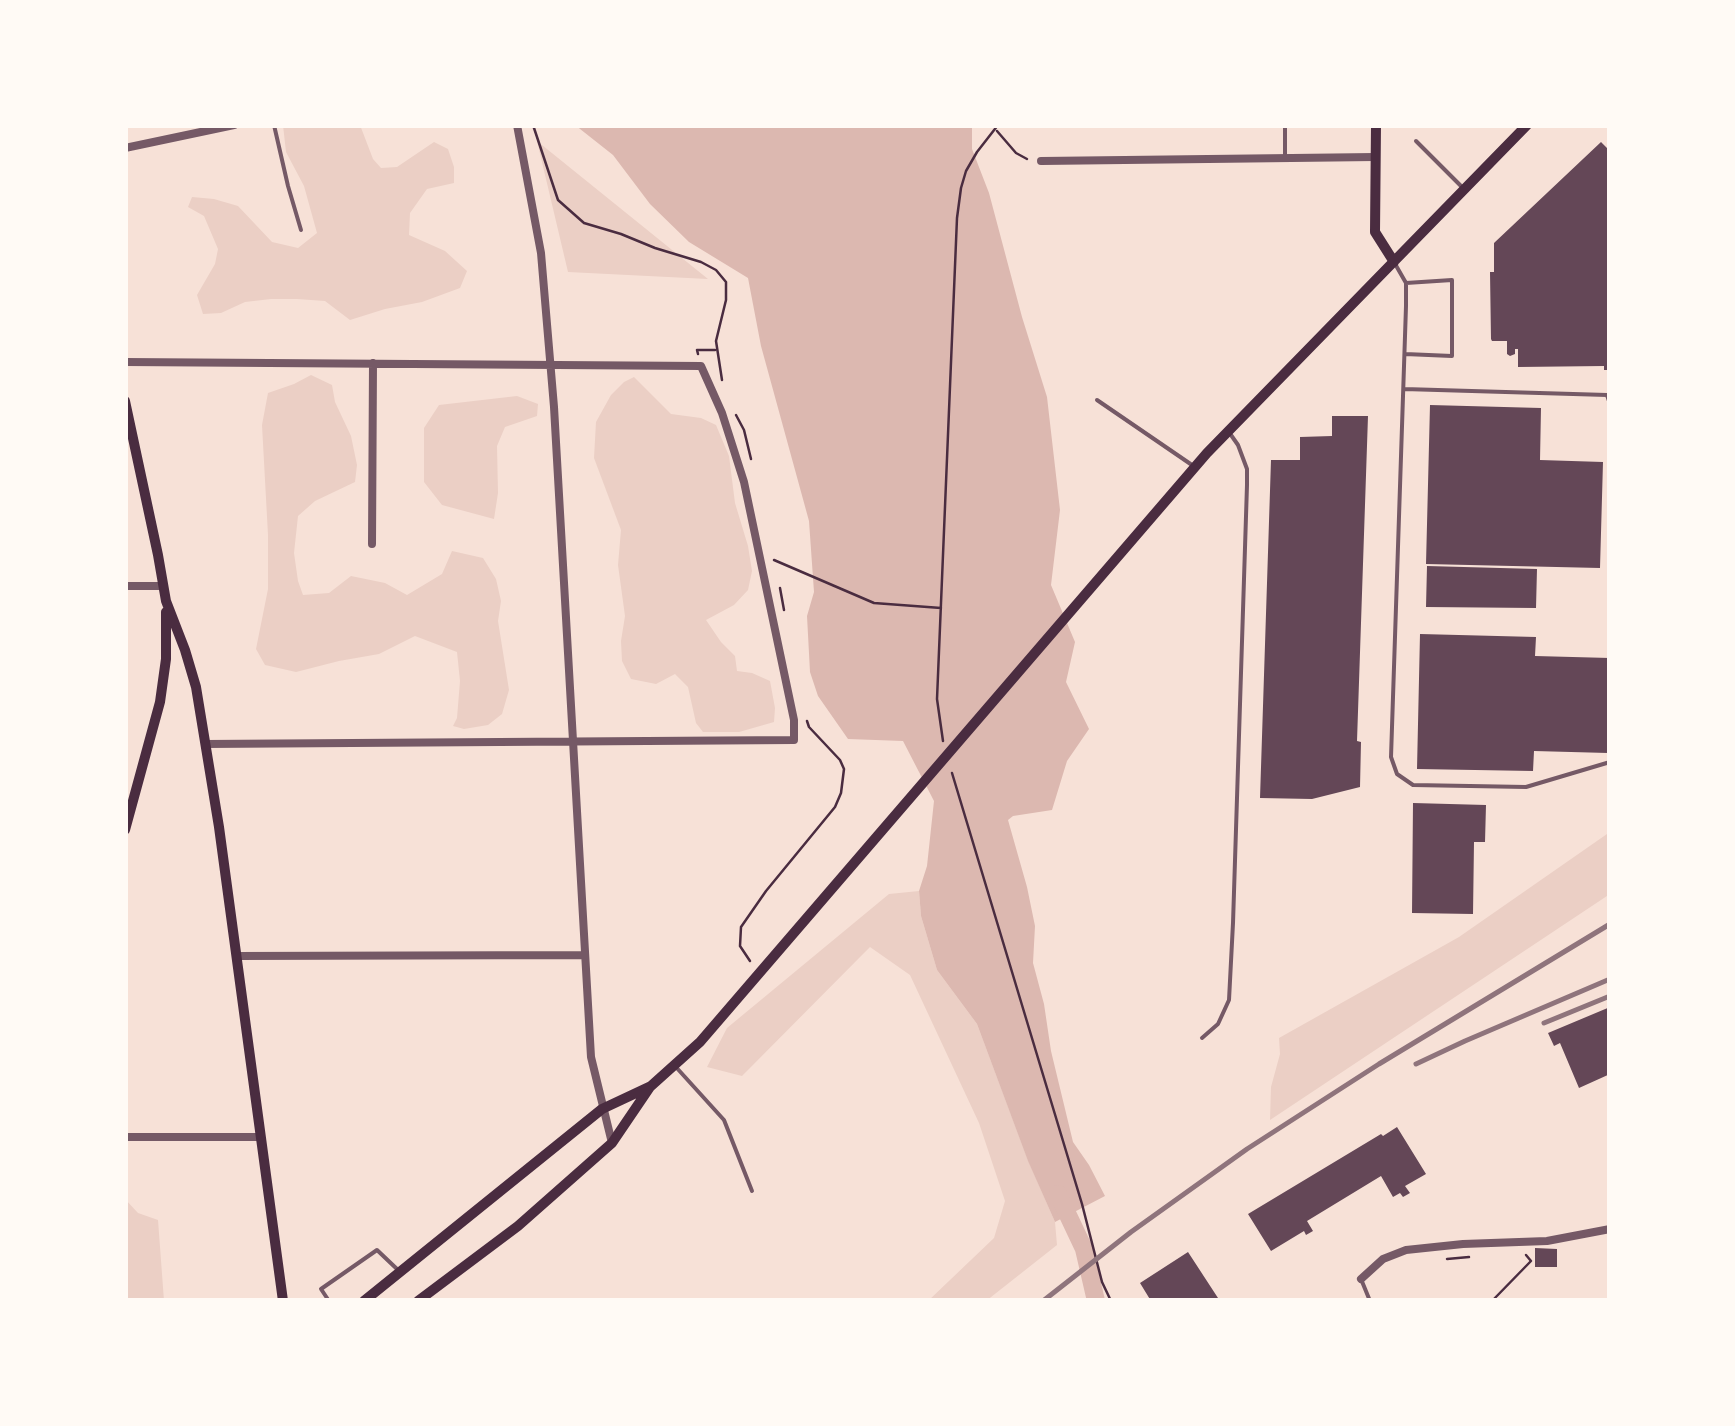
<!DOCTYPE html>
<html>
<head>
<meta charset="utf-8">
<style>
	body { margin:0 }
	#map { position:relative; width:1735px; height:1426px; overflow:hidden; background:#f7e1d7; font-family:"Fira Sans",sans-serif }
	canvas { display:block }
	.frame { position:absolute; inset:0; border:128px solid #fffaf5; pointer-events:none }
</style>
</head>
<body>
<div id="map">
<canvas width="1735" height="1426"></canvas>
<div class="frame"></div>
</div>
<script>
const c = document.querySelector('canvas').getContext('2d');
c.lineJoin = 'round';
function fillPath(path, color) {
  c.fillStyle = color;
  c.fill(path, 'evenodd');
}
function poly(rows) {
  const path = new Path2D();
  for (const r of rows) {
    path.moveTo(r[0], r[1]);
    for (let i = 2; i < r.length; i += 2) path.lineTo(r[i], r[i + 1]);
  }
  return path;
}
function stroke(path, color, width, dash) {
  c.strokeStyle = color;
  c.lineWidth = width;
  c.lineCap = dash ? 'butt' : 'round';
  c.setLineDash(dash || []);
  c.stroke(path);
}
fillPath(poly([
	[283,125,360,125,373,159,381,168,397,167,434,142,448,149,454,167,454,183,427,189,410,213,409,235,445,251,467,271,460,288,422,302,385,309,350,320,325,301,297,299,271,299,245,302,221,313,203,314,197,295,215,264,218,249,204,216,188,207,192,197,214,199,238,206,272,242,298,248,317,233,304,186,286,152],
	[537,141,708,279,568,272],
	[311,375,332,385,335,402,351,436,357,465,355,482,315,501,298,516,294,553,298,581,303,595,329,593,351,576,385,583,407,595,442,574,452,551,483,558,496,579,501,601,498,621,509,690,502,714,488,725,464,729,453,726,457,718,460,681,457,652,415,636,379,654,339,661,296,672,265,665,256,649,268,589,268,535,262,425,268,393,294,384],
	[634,377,671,414,701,418,716,425,729,456,735,503,748,546,752,571,748,590,734,605,706,620,721,642,735,656,737,671,752,673,770,681,775,708,774,722,739,732,703,732,696,723,688,687,675,674,656,684,631,679,622,661,621,641,625,616,618,565,621,530,594,458,596,422,611,395,624,382],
	[517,396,538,404,537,416,505,427,497,446,498,493,494,519,442,505,424,482,424,428,439,405],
	[1610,828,1610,894,1270,1120,1271,1087,1280,1054,1279,1038,1459,937,1607,834],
	[919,891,921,916,937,970,977,1024,1028,1160,1055,1222,1057,1245,986,1301,928,1301,994,1238,1005,1201,979,1123,910,975,870,947,742,1076,707,1067,727,1028,889,894],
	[125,1199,138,1213,158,1220,164,1301,125,1301]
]), '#ebcfc5');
fillPath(poly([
	[575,125,972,125,972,149,989,193,1022,317,1047,397,1060,510,1051,585,1075,642,1066,682,1089,729,1067,761,1052,810,1013,816,1008,820,1027,887,1035,926,1033,963,1044,1004,1051,1051,1073,1142,1089,1165,1105,1196,1055,1222,1028,1161,977,1024,937,970,921,916,919,891,927,866,934,801,903,741,848,739,818,696,810,672,807,616,814,592,809,521,761,346,748,278,689,242,650,204,613,155]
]), '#dcb8b0');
stroke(poly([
	[1058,1194,1084,1249,1096,1301]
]), '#dcb8b0', 18);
fillPath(poly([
	[1601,142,1610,151,1610,370,1604,370,1604,366,1518,367,1518,349,1515,349,1515,354,1510,356,1507,354,1507,341,1492,341,1491,339,1490,272,1494,272,1494,243],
	[1430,405,1541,408,1540,460,1603,462,1600,568,1426,564],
	[1332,416,1368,416,1357,741,1361,742,1360,787,1312,799,1260,798,1271,460,1300,460,1300,437,1332,436],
	[1427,566,1537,569,1536,608,1426,607],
	[1420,634,1536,637,1535,656,1610,658,1608,753,1534,751,1533,771,1417,769],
	[1413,803,1486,805,1485,842,1474,842,1473,914,1412,913],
	[1610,1007,1610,1074,1579,1088,1560,1043,1554,1046,1548,1033],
	[1397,1127,1426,1174,1405,1186,1410,1193,1403,1197,1400,1193,1393,1197,1381,1176,1307,1221,1313,1231,1306,1235,1304,1231,1271,1251,1248,1214,1381,1134,1383,1136],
	[1535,1248,1557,1249,1557,1267,1535,1267],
	[1188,1252,1218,1298,1213,1301,1151,1301,1140,1283]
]), '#644757');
stroke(poly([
	[533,125,558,200,584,223,621,234,655,248,701,262,716,270,726,282,726,300,716,341,722,380],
	[997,131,1016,153,1027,159],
	[698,354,697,350,715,350],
	[736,415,744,430,751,459],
	[774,560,874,603,941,608],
	[780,588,784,610],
	[943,741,937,699,957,218,961,188,966,171,977,152,998,125],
	[952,773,1082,1204,1102,1282,1111,1301],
	[750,961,740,946,741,927,766,891,835,807,841,793,844,769,840,760,809,727,807,721],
	[1447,1259,1469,1257],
	[1492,1301,1531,1261,1526,1255]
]), '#4a2c40', 2.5);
stroke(poly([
	[274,125,288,186,301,230],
	[1416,141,1462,187],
	[1285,155,1285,125],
	[1394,262,1406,283,1406,306,1391,757,1397,774,1413,785,1526,787,1610,762],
	[1405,354,1452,356,1452,280,1406,283],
	[1404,389,1607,395,1610,404],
	[1097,400,1192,465],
	[1202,1038,1218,1024,1229,1000,1233,923,1247,485,1247,469,1238,445,1231,435],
	[675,1066,724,1120,752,1191],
	[1361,1279,1370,1301],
	[329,1301,321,1289,377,1250,397,1269]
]), '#755966', 4);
stroke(poly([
	[517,125,541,253,554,407,591,1057,612,1143],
	[125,148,234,125],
	[1041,161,1375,157],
	[125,362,701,366,722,413,744,482,794,720,794,740,205,744],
	[372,544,373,363],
	[125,586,164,586],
	[237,956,585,955],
	[125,1137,261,1137],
	[1361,1279,1383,1259,1406,1250,1463,1244,1547,1241,1610,1229]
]), '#755966', 8);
stroke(poly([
	[1376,125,1375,232,1394,262],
	[125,401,158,555,166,601,185,650,196,687,219,827,283,1301],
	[125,830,160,702,166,659,166,612],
	[364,1301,602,1109,651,1086,700,1042,1207,453,1527,125],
	[418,1301,518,1226,612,1143,650,1087]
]), '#4a2c40', 10);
stroke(poly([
	[1544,1023,1610,996],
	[1416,1064,1465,1041,1610,979],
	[1043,1301,1131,1232,1247,1149,1379,1064,1610,924]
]), '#8f747c', 5);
</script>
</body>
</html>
